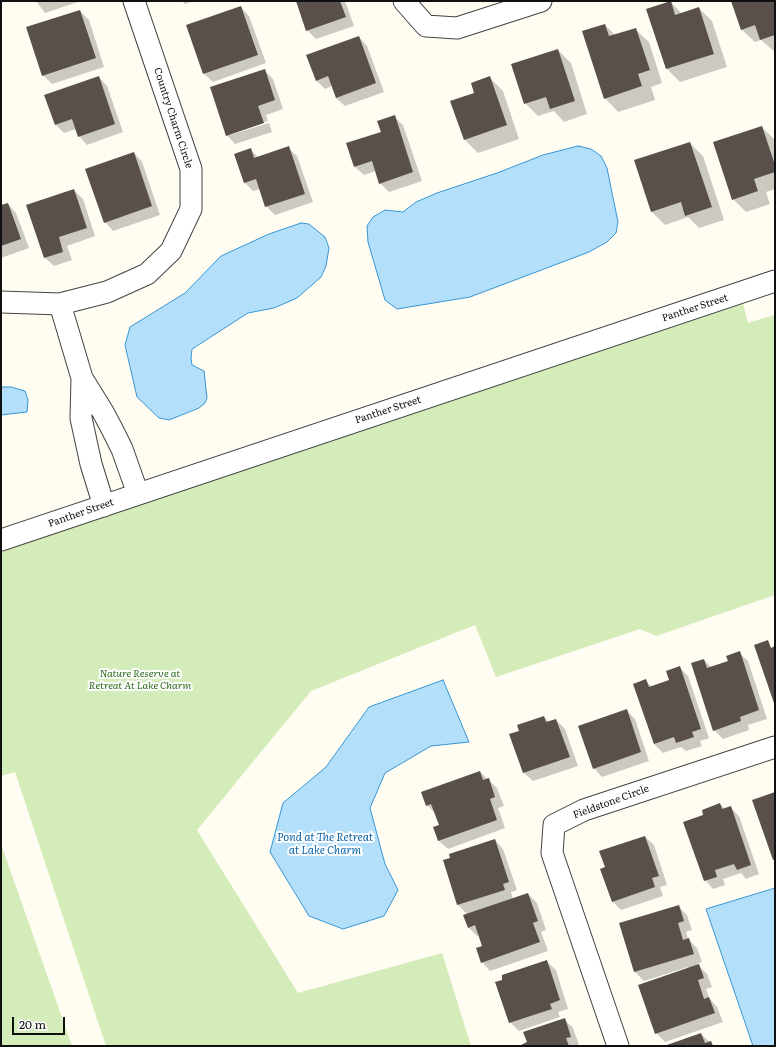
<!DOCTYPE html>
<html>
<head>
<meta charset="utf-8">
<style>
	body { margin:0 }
	#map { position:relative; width:776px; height:1047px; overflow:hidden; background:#fffcf2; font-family:Literata,serif }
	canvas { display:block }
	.frame { position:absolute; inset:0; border:2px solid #101010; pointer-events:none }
	.scale { position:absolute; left:12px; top:1017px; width:53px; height:18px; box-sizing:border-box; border:2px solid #101010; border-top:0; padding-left:5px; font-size:12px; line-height:14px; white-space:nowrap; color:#101010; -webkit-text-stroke:3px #fff; paint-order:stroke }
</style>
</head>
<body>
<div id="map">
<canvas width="776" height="1047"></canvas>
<div class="frame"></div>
<div class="scale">20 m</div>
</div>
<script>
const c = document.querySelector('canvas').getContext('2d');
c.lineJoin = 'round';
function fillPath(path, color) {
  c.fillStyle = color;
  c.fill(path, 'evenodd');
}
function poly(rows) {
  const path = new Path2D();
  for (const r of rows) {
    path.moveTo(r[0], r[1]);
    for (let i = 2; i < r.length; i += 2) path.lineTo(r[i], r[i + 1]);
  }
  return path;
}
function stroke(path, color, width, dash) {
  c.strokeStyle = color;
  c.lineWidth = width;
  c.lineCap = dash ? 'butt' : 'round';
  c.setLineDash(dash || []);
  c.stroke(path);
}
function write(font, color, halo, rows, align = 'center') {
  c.font = font + ' Literata,serif';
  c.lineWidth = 4;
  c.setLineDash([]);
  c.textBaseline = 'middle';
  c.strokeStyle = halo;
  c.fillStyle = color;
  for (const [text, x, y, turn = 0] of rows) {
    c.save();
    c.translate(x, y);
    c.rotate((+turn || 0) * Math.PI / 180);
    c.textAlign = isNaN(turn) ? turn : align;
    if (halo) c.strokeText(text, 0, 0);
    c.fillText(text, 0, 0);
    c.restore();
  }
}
fillPath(poly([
	[743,303,748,323,775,315,775,595,656,636,640,629,496,677,475,625,311,691,197,830,298,993,442,953,471,1046,106,1046,15,772,1,776,1,551],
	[1,844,72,1046,1,1046]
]), '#d4ecb9');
const water = poly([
	[578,146,591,149,601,156,607,168,618,222,616,233,607,242,589,252,470,297,397,309,385,300,368,242,367,226,373,217,385,210,403,212,416,202,437,193,497,173,543,155,578,146],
	[301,223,309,224,325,237,329,248,326,266,321,277,297,298,274,308,248,313,192,349,191,359,192,365,204,371,207,398,205,403,199,408,169,420,159,418,137,397,125,345,130,327,185,293,221,256,269,234,301,223],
	[1,387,11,387,25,391,28,400,27,412,1,415,1,387],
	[443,680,469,742,431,746,385,773,370,808,385,864,398,890,384,916,343,929,309,916,270,852,283,803,326,767,369,707,443,680],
	[775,888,775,1046,753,1046,706,909,775,888]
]);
fillPath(water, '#b4dffa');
stroke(water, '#3696d5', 1);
fillPath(poly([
	[36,1,81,1,45,13],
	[182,1,194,1,185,4],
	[297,1,345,1,354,26,316,39,307,30],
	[732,1,775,1,775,52,761,40,755,42,741,29],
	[671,2,682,14,699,8,712,21,727,67,680,82,667,69,648,10],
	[241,7,249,16,266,63,213,82,204,74],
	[80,11,89,20,104,67,52,84,43,75],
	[605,25,615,35,635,29,649,42,662,83,651,87,655,100,618,112,605,98],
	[359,37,367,46,384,92,345,106,336,98,332,86,325,89,316,80],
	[558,50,571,63,587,114,564,122,554,111,538,116,525,103],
	[264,70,273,79,283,109,266,115,268,121,230,133,230,135,269,123,272,132,235,144,227,135],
	[99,77,107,86,123,132,87,145,79,136,76,129,64,133,56,125],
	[490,78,503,91,519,139,478,153,465,140,452,102,476,93],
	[394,117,403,125,422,181,389,192,380,183,376,171,364,175,355,167],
	[762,127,775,140,775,189,766,192,770,204,746,212,733,199],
	[690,143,703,156,724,220,699,228,688,217,665,225,652,212],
	[288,148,297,156,313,202,275,215,266,206,260,189,253,191,245,183,251,150,259,158],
	[134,153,142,162,160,215,113,231,105,222],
	[74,190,83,199,95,236,67,246,72,260,54,266,45,258],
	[8,204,16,213,29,248,1,258,1,206],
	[739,653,748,661,767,719,748,725,749,730,723,739,714,730,704,660,712,668,729,662],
	[679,667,688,676,709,738,700,741,702,746,686,751,681,747,663,753,654,744,634,685,646,681,652,687,670,681],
	[626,710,635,719,649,761,602,777,594,768],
	[544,717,549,722,556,720,565,729,578,766,533,781,524,773,511,735,520,731],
	[480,772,497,788,504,806,498,808,505,828,448,849,439,841,440,826,436,814,427,805],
	[720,804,725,809,730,807,739,816,759,874,746,879,741,873,723,879,725,885,713,889,705,880,705,816],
	[645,837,654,845,667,885,660,887,663,896,621,910,612,901],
	[495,840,503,849,517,890,511,892,513,899,528,894,537,903,546,930,541,932,548,951,490,971,482,962,483,947,479,935,477,936,468,927,468,915,458,905,444,861],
	[678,906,687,915,692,930,686,932,688,939,697,948,702,962,697,964,707,974,712,987,706,989,709,998,717,1007,723,1022,665,1042,656,1033,688,967,644,981,635,972,620,924],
	[547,962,556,970,568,1009,558,1012,560,1017,519,1031,510,1022],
	[565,1020,573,1028,579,1045,521,1046],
	[701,1034,714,1046,666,1046]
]), '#0003');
fillPath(poly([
	[296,1,340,1,346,17,306,31],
	[671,1,675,15,699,7,714,54,666,69,646,9],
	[731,1,775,1,775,35,760,40,755,25,741,30],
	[241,6,258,55,203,74,186,25],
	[80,10,96,58,42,76,26,27],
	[605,24,609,36,636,28,650,70,638,74,642,86,604,99,582,31],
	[359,36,376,83,336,98,328,76,316,81,306,55],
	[558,49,575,101,550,109,546,97,524,104,511,64],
	[265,69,275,100,258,106,264,123,226,136,210,87],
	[99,76,115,124,78,137,72,119,55,125,44,95],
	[490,76,507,125,464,140,450,101,474,93,471,83],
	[395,115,413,172,379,184,372,161,354,167,346,143,381,132,377,121],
	[762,126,775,165,775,172,754,179,758,191,732,200,713,142],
	[690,142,712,207,685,216,681,202,651,212,634,160],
	[289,146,305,194,265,207,256,179,244,183,234,154,251,148,254,158],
	[134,152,152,206,104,223,85,169],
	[74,189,87,228,59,237,63,252,44,258,26,205],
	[8,203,21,239,1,246,1,205],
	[768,640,771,648,775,646,775,706,754,645],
	[740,651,759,710,740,717,741,721,713,731,691,663,704,659,707,668,728,661,726,656],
	[680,666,701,729,692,732,694,737,676,743,674,737,654,744,633,684,646,679,649,687,669,680,666,671],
	[627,709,641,752,593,769,578,726],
	[544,716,546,722,556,719,570,757,523,773,509,734,519,731,517,725],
	[480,771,483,780,489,778,495,797,490,799,497,820,438,841,433,827,439,825,431,804,426,806,421,792],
	[775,792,775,859,773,860,752,800],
	[720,803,722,809,731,806,751,865,737,870,734,864,715,870,717,877,704,881,683,822,703,815,702,810],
	[645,836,659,876,652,878,655,887,612,902,600,869,605,867,599,851],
	[495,839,509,882,503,884,505,890,457,905,443,860,450,858,449,854],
	[528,893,538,921,533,923,540,942,481,963,476,948,482,946,475,925,468,928,463,915],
	[679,905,684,921,678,923,683,940,689,938,694,954,634,972,619,923],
	[547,960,560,1000,550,1004,552,1009,509,1023,495,982,502,980,502,975],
	[699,964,704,978,698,980,704,999,709,997,715,1013,655,1034,638,985],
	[565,1018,571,1037,566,1038,569,1046,519,1046,527,1042,523,1032],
	[701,1033,705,1043,711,1041,713,1046,664,1046]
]), '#59504b');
const street = poly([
	[404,1,426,26,457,28,541,1],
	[1,302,60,304,107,292,147,274,171,251,191,209,191,169,134,1],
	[60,304,82,378,103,412,112,429,122,449,138,494],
	[82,378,81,418,91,464,104,506],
	[1,540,775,281],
	[618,1046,552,853,554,825,584,810,775,747]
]);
stroke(street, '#434343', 23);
stroke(street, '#fff', 21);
write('10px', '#101010', '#fff', [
	["Country Charm Circle",173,118,72],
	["Panther Street",695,308,-18],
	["Panther Street",388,410,-18],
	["Panther Street",81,513,-19],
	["Fieldstone Circle",611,802,-20]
]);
write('italic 10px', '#2c6c1b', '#fff', [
	["Nature Reserve at",140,674],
	["Retreat At Lake Charm",140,686]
]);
write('italic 11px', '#1067aa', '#fff', [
	["Pond at The Retreat",325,838],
	["at Lake Charm",325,851]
]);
</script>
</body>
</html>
